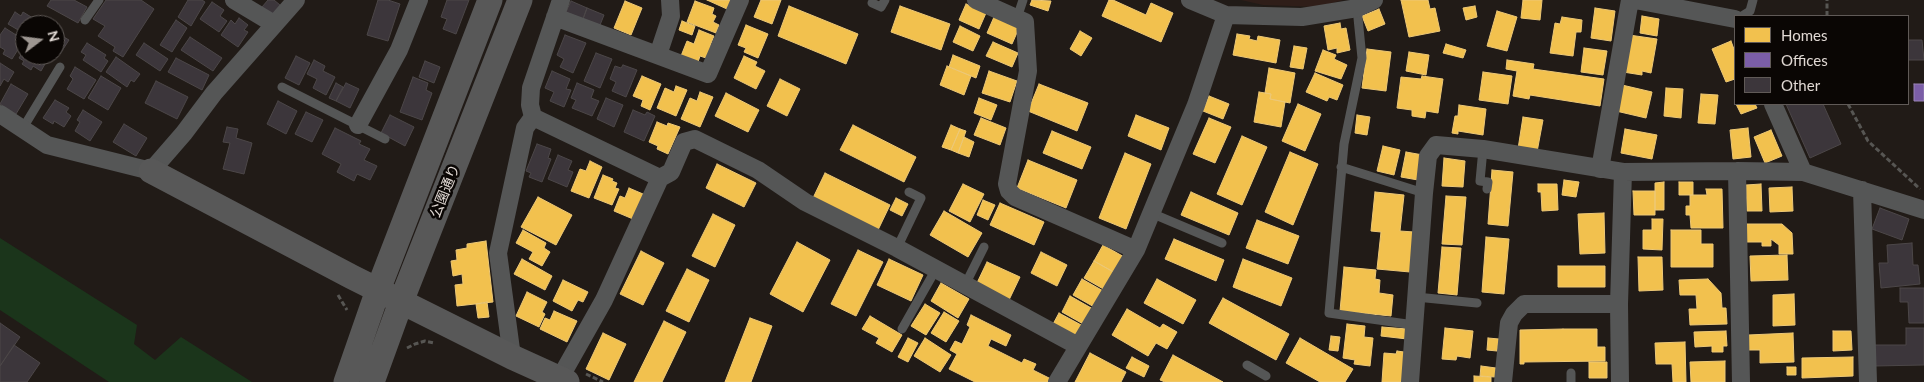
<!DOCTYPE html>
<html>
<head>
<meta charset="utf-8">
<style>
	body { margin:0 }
	#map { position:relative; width:1924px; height:382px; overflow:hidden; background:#211b17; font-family:Lato,sans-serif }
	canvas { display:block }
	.legend { position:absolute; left:1734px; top:15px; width:175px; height:90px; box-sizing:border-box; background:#0a0604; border:1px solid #605a57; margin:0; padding:6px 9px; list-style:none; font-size:15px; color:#e0d8d3 }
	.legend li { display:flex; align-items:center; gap:10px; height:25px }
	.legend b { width:25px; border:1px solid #605a57 }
	.north { position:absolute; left:15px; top:15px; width:50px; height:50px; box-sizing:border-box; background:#0a0604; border:1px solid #605a57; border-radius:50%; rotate:75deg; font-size:14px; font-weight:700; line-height:20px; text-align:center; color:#e0d8d3 }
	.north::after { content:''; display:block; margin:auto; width:18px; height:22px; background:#9d9691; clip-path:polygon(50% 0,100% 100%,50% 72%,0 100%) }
</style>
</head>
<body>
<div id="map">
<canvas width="1924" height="382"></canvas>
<ul class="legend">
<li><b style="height:14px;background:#f2c14e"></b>Homes</li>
<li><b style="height:14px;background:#7b5ea7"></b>Offices</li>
<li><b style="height:14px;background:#3c363b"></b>Other</li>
</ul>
<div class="north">N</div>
</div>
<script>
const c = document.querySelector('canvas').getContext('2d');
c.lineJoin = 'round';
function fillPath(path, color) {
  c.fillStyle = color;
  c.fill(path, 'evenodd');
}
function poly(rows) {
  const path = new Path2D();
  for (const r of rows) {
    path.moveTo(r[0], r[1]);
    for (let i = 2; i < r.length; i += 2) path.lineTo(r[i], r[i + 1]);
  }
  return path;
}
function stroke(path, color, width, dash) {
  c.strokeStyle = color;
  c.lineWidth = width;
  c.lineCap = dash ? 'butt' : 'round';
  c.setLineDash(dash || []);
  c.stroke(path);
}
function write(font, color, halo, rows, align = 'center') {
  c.font = font + ' Lato,"Noto Sans JP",sans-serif';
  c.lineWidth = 5;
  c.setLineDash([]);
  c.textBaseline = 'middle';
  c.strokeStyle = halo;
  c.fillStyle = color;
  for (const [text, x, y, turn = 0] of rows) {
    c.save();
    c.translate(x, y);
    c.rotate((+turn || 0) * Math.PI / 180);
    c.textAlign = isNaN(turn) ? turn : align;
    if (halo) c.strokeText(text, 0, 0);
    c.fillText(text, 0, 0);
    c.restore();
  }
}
fillPath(poly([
	[1241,0,1343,0,1318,7,1263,5]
]), '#2f1e19');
fillPath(poly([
	[0,238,137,325,134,344,155,360,181,337,252,382,109,382,0,310]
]), '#1b351b');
const homes = poly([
	[707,0,731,0,727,9,707,0],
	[761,0,781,0,772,24,754,17,761,0],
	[1032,0,1051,1,1048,11,1030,5,1032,0],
	[1109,0,1113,0,1146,15,1151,3,1173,13,1161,42,1102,16,1109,0],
	[1401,0,1428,0,1430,9,1435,8,1440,31,1409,37,1401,0],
	[1523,0,1542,0,1540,20,1521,18,1523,0],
	[625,1,642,8,631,35,614,28,625,1],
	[695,1,714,8,712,14,716,16,713,22,719,25,716,33,687,22,695,1],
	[966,4,986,13,979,29,959,20,966,4],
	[789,6,858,34,846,64,778,36,789,6],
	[900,6,950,24,941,50,891,32,900,6],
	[1475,6,1477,17,1466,20,1463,8,1475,6],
	[1595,8,1615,11,1611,41,1591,38,1595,8],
	[1379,9,1385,24,1368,31,1362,16,1379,9],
	[1497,11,1517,17,1507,51,1487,46,1497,11],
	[1642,16,1659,19,1657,36,1640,33,1642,16],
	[994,17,1019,28,1012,44,987,33,994,17],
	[1562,17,1582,20,1581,32,1576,32,1573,56,1550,53,1555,23,1560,24,1562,17],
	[682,21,695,26,692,35,679,30,682,21],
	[1340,23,1341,29,1346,28,1350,50,1337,53,1337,48,1328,50,1324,26,1340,23],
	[746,25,768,34,758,58,744,52,746,48,738,45,746,25],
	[960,26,980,36,973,51,953,42,960,26],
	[699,30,714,36,710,46,713,47,709,59,700,56,698,62,681,56,687,41,694,44,699,30],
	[1080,31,1092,38,1081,56,1070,49,1080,31],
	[1237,34,1250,36,1249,39,1257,41,1258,36,1280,40,1276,63,1233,55,1237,34],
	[1629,35,1657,39,1651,73,1642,71,1642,75,1623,72,1629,35],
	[1731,41,1735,52,1735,79,1726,82,1712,49,1731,41],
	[993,42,1018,53,1012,67,986,56,993,42],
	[1446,44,1466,50,1463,58,1443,53,1446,44],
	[1294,46,1307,48,1303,69,1290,67,1294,46],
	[1584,48,1607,51,1603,75,1581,72,1584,48],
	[1367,49,1391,52,1386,91,1362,88,1367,49],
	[1323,50,1336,55,1334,59,1347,65,1341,79,1315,71,1323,50],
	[1409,52,1429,55,1426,75,1406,71,1409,52],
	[953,55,980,66,976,78,949,67,953,55],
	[744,56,757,62,755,66,765,71,756,89,734,78,744,56],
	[1507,60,1534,64,1533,69,1604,79,1600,106,1530,95,1529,99,1513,96,1517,71,1506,69,1507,60],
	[947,66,971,76,964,95,940,85,947,66],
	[1269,68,1295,73,1290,103,1270,99,1271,94,1265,93,1269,68],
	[989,71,1017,81,1010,102,982,93,989,71],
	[1483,72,1512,76,1508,104,1479,100,1483,72],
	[1315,73,1343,85,1337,100,1329,97,1327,101,1306,92,1315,73],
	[642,76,661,84,650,110,641,106,643,100,633,96,642,76],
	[1422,76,1443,79,1438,113,1426,111,1425,118,1412,116,1412,110,1397,108,1401,77,1421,79,1422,76],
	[780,79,800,89,787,116,767,106,780,79],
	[1039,84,1088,103,1077,131,1028,111,1039,84],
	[1622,85,1652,92,1646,118,1616,111,1622,85],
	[676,86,687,90,676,116,657,108,665,88,674,92,676,86],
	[1666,88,1683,89,1681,118,1664,116,1666,88],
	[700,92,713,97,700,127,681,119,690,98,697,101,700,92],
	[1259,92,1271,94,1270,99,1285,102,1281,127,1254,122,1259,92],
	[726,93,759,110,748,132,715,116,726,93],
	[1701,94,1718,95,1715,124,1698,123,1701,94],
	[1209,96,1229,104,1223,119,1203,111,1209,96],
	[979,98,997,105,991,120,974,113,979,98],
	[1298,104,1321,114,1305,151,1282,141,1298,104],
	[1736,104,1755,104,1757,108,1741,114,1736,104],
	[1459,105,1486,109,1483,135,1458,131,1458,134,1452,133,1455,116,1458,116,1459,105],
	[1136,115,1169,128,1161,150,1128,136,1136,115],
	[1357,115,1370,117,1367,135,1355,133,1357,115],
	[1523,117,1543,120,1537,152,1518,149,1523,117],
	[981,118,1006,128,1000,145,974,135,981,118],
	[1209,118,1231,127,1215,163,1193,154,1209,118],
	[657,122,667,126,668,123,680,127,668,154,657,149,658,146,649,142,657,122],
	[853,125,916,157,904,182,840,150,853,125],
	[951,125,960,129,951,150,942,147,951,125],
	[1748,128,1751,157,1733,159,1730,130,1748,128],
	[960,129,966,131,958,153,951,150,960,129],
	[1625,129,1657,135,1652,159,1621,153,1625,129],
	[1771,130,1782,156,1765,163,1754,137,1771,130],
	[1052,131,1091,147,1082,169,1043,153,1052,131],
	[1242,136,1267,147,1242,205,1217,194,1242,136],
	[964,137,974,142,969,157,958,153,964,137],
	[1383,146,1400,150,1394,175,1377,171,1383,146],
	[1290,152,1318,164,1293,225,1265,212,1290,152],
	[1406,152,1423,155,1418,180,1401,177,1406,152],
	[1125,153,1151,164,1126,229,1099,218,1125,153],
	[1444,158,1465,161,1463,187,1442,186,1444,158],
	[1028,160,1077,180,1066,208,1017,188,1028,160],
	[590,161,602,167,589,198,571,191,580,169,586,171,590,161],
	[717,164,756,183,744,207,706,188,717,164],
	[1492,170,1513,172,1508,226,1488,224,1492,170],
	[825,173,890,205,878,230,813,198,825,173],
	[603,175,613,179,612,181,617,183,615,188,619,189,612,205,594,198,603,175],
	[1564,180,1579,182,1576,197,1562,195,1564,180],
	[1664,182,1664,210,1655,210,1655,183,1664,182],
	[1679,182,1693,182,1693,195,1679,195,1679,182],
	[963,184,984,194,970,222,949,211,963,184],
	[1538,184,1557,184,1558,210,1542,211,1541,192,1538,192,1538,184],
	[1761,184,1762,211,1747,211,1746,185,1761,184],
	[1792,187,1793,211,1770,212,1769,188,1792,187],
	[629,188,643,194,633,219,614,211,620,196,625,198,629,188],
	[1706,189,1722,189,1723,228,1691,228,1690,215,1686,215,1686,206,1690,206,1690,195,1707,195,1706,189],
	[1633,191,1655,191,1655,215,1634,215,1633,191],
	[1191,192,1238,213,1229,235,1181,215,1191,192],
	[1375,192,1404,195,1400,231,1414,232,1410,272,1377,269,1381,232,1371,231,1375,192],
	[1446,196,1466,197,1462,245,1442,244,1446,196],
	[538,197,572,215,556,245,521,227,538,197],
	[896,198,908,204,902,216,890,210,896,198],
	[983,200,995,205,988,220,977,215,983,200],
	[1000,203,1044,222,1034,245,990,225,1000,203],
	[944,211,982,233,968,257,930,235,944,211],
	[1604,213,1605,253,1580,254,1578,214,1604,213],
	[713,214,735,225,715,267,692,256,713,214],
	[1652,219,1663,219,1662,250,1643,249,1643,230,1652,230,1652,219],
	[1257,220,1299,236,1288,264,1246,248,1257,220],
	[1745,224,1782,224,1792,233,1793,254,1779,254,1779,245,1771,239,1771,246,1762,246,1762,242,1745,242,1745,224],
	[523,230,546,243,544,248,550,252,542,266,529,259,533,252,516,243,523,230],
	[1671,230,1701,230,1701,244,1713,244,1713,267,1671,267,1671,230],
	[1486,237,1509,239,1504,294,1482,292,1486,237],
	[1174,239,1224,260,1216,281,1165,259,1174,239],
	[486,241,493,302,457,306,455,285,463,284,462,274,453,276,451,261,457,260,456,250,467,248,467,244,486,241],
	[797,242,830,260,803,312,770,294,797,242],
	[1103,245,1126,258,1117,274,1094,261,1103,245],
	[1442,247,1461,248,1457,295,1438,293,1442,247],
	[858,250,883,262,856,316,831,304,858,250],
	[641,251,664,263,643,305,620,294,641,251],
	[1041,252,1067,265,1057,286,1031,273,1041,252],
	[1787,255,1788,280,1751,281,1750,256,1787,255],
	[1638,257,1662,257,1663,290,1639,291,1638,257],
	[522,259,552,276,545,290,514,274,522,259],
	[889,259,923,275,911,301,877,285,889,259],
	[1243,259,1292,278,1281,306,1233,287,1243,259],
	[1094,261,1117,274,1107,291,1084,278,1094,261],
	[987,262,1020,277,1009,300,976,285,987,262],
	[1558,266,1605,266,1605,287,1558,287,1558,266],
	[1344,267,1376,270,1375,279,1380,280,1379,293,1393,295,1391,316,1340,311,1344,267],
	[687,269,709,280,689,322,666,311,687,269],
	[1082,279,1105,292,1096,308,1073,295,1082,279],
	[1157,279,1196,300,1183,324,1144,303,1157,279],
	[1708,279,1721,293,1722,308,1726,308,1727,324,1690,325,1689,309,1697,309,1696,295,1680,295,1679,280,1708,279],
	[563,280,588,292,583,302,578,300,572,311,553,301,563,280],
	[941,283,969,299,958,318,931,301,941,283],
	[527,292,547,302,542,312,545,314,539,327,516,316,527,292],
	[1794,294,1795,325,1773,326,1773,295,1794,294],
	[1070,296,1093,309,1085,325,1062,312,1070,296],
	[1223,298,1289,334,1276,360,1209,323,1223,298],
	[487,302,489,317,478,318,476,304,487,302],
	[925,304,940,313,926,335,911,326,925,304],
	[1127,309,1160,328,1163,324,1177,332,1167,349,1156,343,1148,356,1112,335,1127,309],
	[554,311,577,321,567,342,540,329,545,318,550,320,554,311],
	[944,312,959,321,946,342,931,333,944,312],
	[1059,313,1083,326,1075,339,1052,326,1059,313],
	[971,315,1011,335,1006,346,991,339,988,346,1022,363,1024,359,1036,364,1033,370,1051,379,1050,382,975,382,949,369,957,354,950,350,955,341,962,344,970,327,967,325,971,315],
	[870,316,902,335,892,352,876,343,879,338,862,329,870,316],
	[750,318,772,326,751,382,725,382,750,318],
	[664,321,686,332,662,382,634,382,664,321],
	[1347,324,1365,326,1364,337,1373,338,1370,366,1354,364,1355,360,1343,358,1347,324],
	[1382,327,1407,329,1407,339,1381,336,1382,327],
	[1445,328,1473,331,1470,358,1457,356,1456,360,1442,359,1445,328],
	[1563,329,1597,329,1597,347,1605,347,1605,361,1524,362,1524,364,1520,364,1520,330,1563,329],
	[1726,331,1727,346,1723,346,1723,352,1712,352,1712,346,1695,347,1694,332,1726,331],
	[1833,331,1851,331,1852,350,1833,351,1833,331],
	[603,333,626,344,609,380,586,369,603,333],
	[1793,333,1794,362,1760,363,1760,350,1748,350,1748,335,1793,333],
	[1331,336,1340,337,1338,351,1329,350,1331,336],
	[908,338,918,343,908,362,898,357,908,338],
	[925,338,951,355,940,372,914,356,925,338],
	[1300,338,1353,369,1345,382,1320,382,1286,363,1300,338],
	[1488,338,1499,339,1497,351,1487,350,1488,338],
	[1685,342,1686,382,1673,382,1672,364,1656,364,1655,343,1685,342],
	[1397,351,1404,352,1402,382,1382,382,1384,353,1396,354,1397,351],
	[1090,353,1126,372,1121,382,1075,382,1090,353],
	[1173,355,1223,382,1165,382,1160,380,1173,355],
	[1132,357,1149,366,1144,377,1126,368,1132,357],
	[1853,357,1853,376,1802,378,1802,358,1853,357],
	[1725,361,1725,382,1691,382,1690,362,1725,361],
	[1589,362,1607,362,1607,378,1589,378,1589,362],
	[1481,366,1496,368,1495,377,1480,376,1481,366],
	[1787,367,1796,367,1796,375,1787,375,1787,367],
	[1474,376,1491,377,1491,382,1474,382,1474,376]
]);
fillPath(homes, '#f2c14e');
stroke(homes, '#edc876', 1);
const offices = poly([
	[1914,84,1924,84,1924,101,1914,101,1914,84]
]);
fillPath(offices, '#7b5ea7');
stroke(offices, '#9983b4', 1);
const building = poly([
	[51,0,74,0,87,7,78,23,47,6,51,0],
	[106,0,141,0,154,9,123,57,113,51,115,47,98,36,105,26,93,19,106,0],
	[188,0,202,0,205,2,191,26,178,17,188,0],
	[268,0,274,0,280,5,272,15,262,7,268,0],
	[378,0,388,0,400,4,388,41,367,35,378,0],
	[447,0,469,0,456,34,443,29,447,19,441,17,447,0],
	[571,1,587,8,583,19,566,12,571,1],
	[212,2,224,10,220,16,227,21,219,32,200,19,212,2],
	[587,8,604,15,600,25,583,19,587,8],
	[15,12,21,16,23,12,41,23,39,25,25,25,25,34,8,24,15,12],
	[239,18,248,25,244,30,248,32,238,47,221,35,231,20,235,24,239,18],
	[176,20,187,28,172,52,160,45,176,20],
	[5,28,24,40,12,59,3,54,5,50,0,47,0,35,5,28],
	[55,32,69,40,60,54,55,50,55,32],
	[565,35,586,43,573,73,560,67,564,59,557,55,565,35],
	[190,37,222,58,213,71,181,50,190,37],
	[1908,40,1922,40,1924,60,1908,60,1908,40],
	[87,43,106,55,104,58,108,61,101,72,83,60,86,55,81,52,87,43],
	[144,43,168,59,160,71,136,55,144,43],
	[25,48,25,55,46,55,49,57,41,71,33,66,31,70,22,64,24,61,19,58,25,48],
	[596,53,612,59,600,88,584,81,596,53],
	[296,56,310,63,299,85,285,78,296,56],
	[116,57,140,74,134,82,131,80,127,87,106,72,116,57],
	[176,58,209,75,202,90,168,72,176,58],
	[314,60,325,66,323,71,335,77,326,95,313,88,317,79,307,74,314,60],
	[425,61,440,67,434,83,419,77,425,61],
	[0,63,14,72,8,82,4,79,0,86,0,63],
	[623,65,637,70,626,97,612,91,616,82,610,79,615,66,621,68,623,65],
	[75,67,96,80,84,99,67,89,73,79,70,76,75,67],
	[552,71,570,79,566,89,571,90,564,107,550,101,554,92,545,88,552,71],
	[101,76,121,88,108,110,88,98,101,76],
	[413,77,428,83,426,90,432,93,422,120,400,112,413,77],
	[156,81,188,97,177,119,145,103,156,81],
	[336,83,343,87,336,101,329,98,336,83],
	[346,83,359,89,350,108,336,101,346,83],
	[577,83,594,90,591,98,599,101,592,116,572,108,576,100,571,98,577,83],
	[11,84,28,94,16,114,0,104,11,84],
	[606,98,623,105,614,127,597,119,606,98],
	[55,100,69,108,66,112,71,116,64,127,54,121,53,124,43,118,55,100],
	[278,101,297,111,286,134,267,124,278,101],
	[1786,104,1823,104,1841,144,1810,158,1786,104],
	[83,110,102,122,90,141,75,131,80,122,77,120,83,110],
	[633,110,645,115,647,112,655,116,644,141,624,132,633,110],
	[306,112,323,120,312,142,295,134,306,112],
	[390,115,414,127,405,146,381,133,390,115],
	[124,124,147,138,136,156,113,142,124,124],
	[227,127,238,129,236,138,252,143,244,174,223,169,230,143,223,142,227,127],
	[335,128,361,141,359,144,370,149,364,160,377,166,370,180,357,174,354,181,337,172,341,164,322,154,335,128],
	[537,144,551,149,548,158,551,159,542,182,529,177,531,173,526,171,537,144],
	[558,155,572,161,568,170,573,172,567,187,548,179,558,155],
	[1880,208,1909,219,1902,240,1872,229,1880,208],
	[1912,243,1913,265,1918,265,1920,284,1881,288,1879,263,1888,263,1887,245,1912,243],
	[1900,288,1924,288,1924,323,1909,323,1908,302,1900,302,1900,288],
	[0,323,20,337,0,366,0,323],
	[1906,328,1924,328,1924,365,1874,366,1874,345,1906,345,1906,328],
	[14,345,40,363,27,382,0,382,0,366,14,345]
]);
fillPath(building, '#3c363b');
stroke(building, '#4c4748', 1);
stroke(poly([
	[1827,16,1827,0],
	[1848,104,1868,141,1920,189],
	[338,295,347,310],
	[407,348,415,344,425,341,434,343],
	[586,374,603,382]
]), '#575653', 3, [5, 2.5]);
stroke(poly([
	[872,3,881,7,885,0],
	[1357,8,1362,58,1344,144,1329,313,1414,325],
	[1742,16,1750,11,1753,0],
	[1017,18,1023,0],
	[85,20,99,0],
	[282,87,385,139],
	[23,128,60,67],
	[1483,149,1480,181,1488,182,1487,189],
	[1341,167,1424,193],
	[1151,213,1222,243],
	[897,248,921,198,909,192],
	[965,285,984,247],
	[1416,297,1477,303],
	[902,329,936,269],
	[1247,365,1266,376],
	[1571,373,1571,382]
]), '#555656', 9);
stroke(poly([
	[234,0,274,24],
	[561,0,531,88,530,105,533,117,660,178,671,172,684,142,695,139,758,170,805,202,897,248,1078,346],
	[976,0,1025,22,1028,71,1007,184,1009,191,1015,197,1136,250],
	[1190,0,1226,15,1302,17,1357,8,1374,0],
	[1635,0,1735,19],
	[555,17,708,74,740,0],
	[658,55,671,16,670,0],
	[1773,104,1803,172],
	[0,114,47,145,151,171,184,133,214,93,296,0],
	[358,125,399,50,419,0],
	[1600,169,1630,0],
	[1737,171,1741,382],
	[1862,190,1868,382],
	[512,357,498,253,525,128,533,117],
	[560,378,604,300,660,178],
	[1057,382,1136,250,1196,105,1226,15],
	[1410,382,1424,193,1428,156,1436,145,1483,149,1623,172,1737,171,1803,172,1924,210],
	[1503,382,1509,323,1514,314,1524,304,1619,304],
	[1620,382,1619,304,1623,172]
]), '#555656', 18);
stroke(poly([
	[151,171,352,277,512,357,567,382],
	[346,382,378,290,490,0],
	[372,382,401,302,520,0]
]), '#585858', 25);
write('14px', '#e0d8d3', '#0a0604', [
	["公園通り",445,191,-68]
]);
</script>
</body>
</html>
